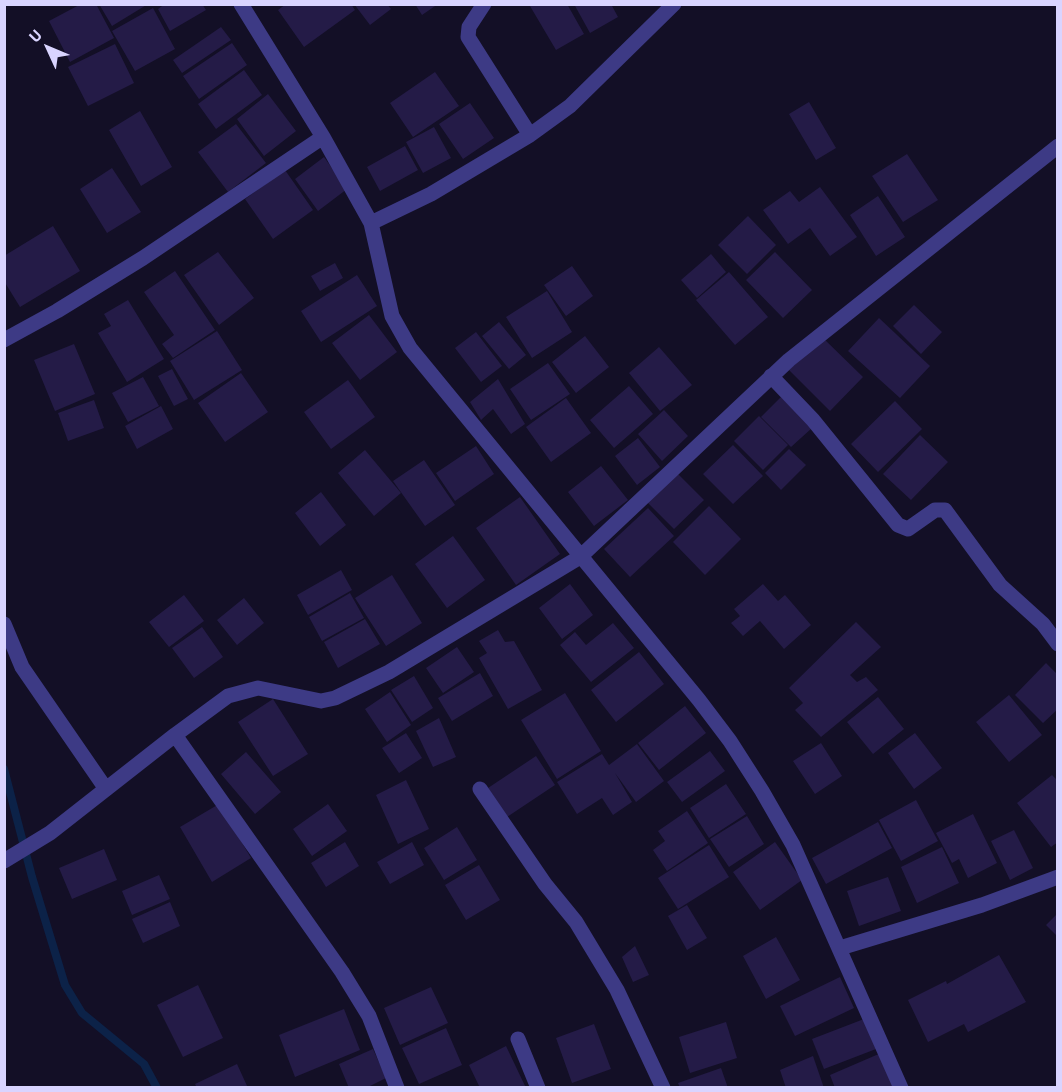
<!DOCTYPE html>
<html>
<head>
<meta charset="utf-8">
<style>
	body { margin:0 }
	#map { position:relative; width:1062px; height:1092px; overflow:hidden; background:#130f26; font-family:"Titillium Web",sans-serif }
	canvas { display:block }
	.frame { position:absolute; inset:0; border:6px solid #d9d4ff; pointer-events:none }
	.north { position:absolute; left:18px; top:18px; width:60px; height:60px; -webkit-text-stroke:4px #130f26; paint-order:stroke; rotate:314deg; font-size:16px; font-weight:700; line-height:24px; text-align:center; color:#d9d4ff }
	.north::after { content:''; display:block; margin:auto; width:21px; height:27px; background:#d9d4ff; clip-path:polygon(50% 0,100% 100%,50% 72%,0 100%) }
</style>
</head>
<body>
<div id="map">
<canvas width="1062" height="1092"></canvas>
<div class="frame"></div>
<div class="north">U</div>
</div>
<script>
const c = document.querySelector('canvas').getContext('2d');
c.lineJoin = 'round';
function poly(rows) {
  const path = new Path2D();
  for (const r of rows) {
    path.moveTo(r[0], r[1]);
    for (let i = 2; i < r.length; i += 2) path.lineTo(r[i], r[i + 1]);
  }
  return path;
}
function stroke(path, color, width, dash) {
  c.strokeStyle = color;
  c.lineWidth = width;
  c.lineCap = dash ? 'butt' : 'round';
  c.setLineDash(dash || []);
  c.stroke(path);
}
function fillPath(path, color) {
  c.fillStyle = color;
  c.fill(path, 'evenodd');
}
stroke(poly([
	[4,769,32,877,65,985,82,1013,144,1064,157,1088]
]), '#0c2248', 8);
fillPath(poly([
	[81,4,96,4,114,38,70,62,49,21],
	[99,4,148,4,112,26],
	[165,4,202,4,206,10,170,31,158,9],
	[286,4,351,4,355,10,304,47,278,10],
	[354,4,387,4,391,9,370,25],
	[415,4,438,4,422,15],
	[533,4,567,4,584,34,556,50,530,6],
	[574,4,611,4,618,17,590,33],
	[153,8,175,49,135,71,112,31],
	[221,27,231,40,182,73,173,60],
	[232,43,247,65,199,99,183,76],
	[115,44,134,83,88,106,68,67],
	[244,70,262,95,216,129,198,104],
	[435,72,459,106,413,137,390,103],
	[268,94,296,131,264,156,237,119],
	[809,102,836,148,816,160,789,114],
	[470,103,494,138,463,159,439,124],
	[140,111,172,167,141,186,109,130],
	[236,124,266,163,228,192,198,152],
	[434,127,451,158,423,173,406,142],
	[405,146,418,170,380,191,367,167],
	[907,154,938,200,903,222,872,176],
	[324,157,347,189,318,211,295,179],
	[112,168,141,212,107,233,80,189],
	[285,170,313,210,273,239,245,199],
	[820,187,857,237,830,256,810,228,788,244,763,210,790,191,799,202],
	[878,196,905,237,876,256,850,215],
	[748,216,776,245,747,274,718,245],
	[53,226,80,271,20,307,4,281,4,256],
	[218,252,254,298,219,325,184,275],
	[775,252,812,290,783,318,746,280],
	[711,254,726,272,697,298,681,280],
	[335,263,343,278,320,291,311,276],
	[572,266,593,296,566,316,544,285],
	[175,271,215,330,173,358,162,344,174,335,144,292],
	[729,272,768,317,735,345,696,300],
	[357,275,377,306,321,342,301,311],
	[547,291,572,332,532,358,506,317],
	[128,300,164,359,127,382,98,333,111,326,104,314],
	[914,305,942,332,921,354,893,326],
	[369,315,397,352,360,380,332,343],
	[879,318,930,366,900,398,848,351],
	[499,322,526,355,509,369,482,336],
	[217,331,242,370,194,400,170,361],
	[476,332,502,366,481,382,455,348],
	[585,336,609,367,576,393,552,362],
	[822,337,863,377,830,411,789,370],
	[74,344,95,394,55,411,34,360],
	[659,347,692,385,660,411,629,373],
	[548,363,570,394,531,420,510,389],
	[172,369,188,399,174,406,158,376],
	[241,373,268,412,225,442,198,403],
	[143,377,159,406,128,422,112,393],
	[498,379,525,424,511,434,493,409,481,420,470,402],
	[348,380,375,417,331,449,304,412],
	[629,386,653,414,614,448,590,420],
	[781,397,812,428,791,447,761,417],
	[566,398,591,433,551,462,526,427],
	[94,400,104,428,68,441,58,413],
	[895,401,922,429,878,472,851,444],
	[161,406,173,429,137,449,125,426],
	[664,410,688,436,662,461,638,434],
	[759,416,788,445,763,470,734,441],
	[920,435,948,462,911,500,883,474],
	[638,438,660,467,637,485,615,456],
	[733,445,763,476,733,504,703,474],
	[476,446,494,474,455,501,436,473],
	[789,449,806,465,781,490,765,473],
	[365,450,401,493,374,516,338,473],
	[424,460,455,505,425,526,393,481],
	[601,466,628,500,594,526,568,492],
	[676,472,704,500,674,529,646,501],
	[321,492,346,525,320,546,295,513],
	[520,497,560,554,516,585,476,528],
	[709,506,741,539,705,575,673,542],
	[648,508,674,536,630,577,604,549],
	[453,536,485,580,447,608,415,564],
	[341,570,352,590,308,615,297,595],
	[392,575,422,623,386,646,355,598],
	[570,584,593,615,562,639,539,608],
	[763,584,778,601,785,595,811,625,784,649,760,621,743,636,731,623,740,616,734,609],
	[350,593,364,618,322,641,309,617],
	[184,595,204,621,169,647,149,622],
	[244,598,264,623,237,645,217,620],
	[365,619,380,644,338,668,324,642],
	[856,622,881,647,850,675,857,682,866,677,878,690,821,737,795,710,803,703,789,688],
	[613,623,634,648,591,682,560,645,575,632,586,645],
	[202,627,223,657,194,678,172,648],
	[498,630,505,642,514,641,542,690,508,709,479,658,487,653,479,641],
	[457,647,474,672,443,693,426,668],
	[639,652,664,684,616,722,591,690],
	[1046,663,1058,675,1058,709,1043,723,1015,695],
	[480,673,493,696,452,721,438,698],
	[414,676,433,708,412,722,391,690],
	[390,692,411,725,387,742,365,709],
	[565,693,601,751,557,779,521,720],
	[1009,695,1042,735,1009,762,976,722],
	[878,697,904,729,873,754,847,722],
	[273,699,308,754,273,776,238,722],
	[685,706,706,733,659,770,638,743],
	[439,718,456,757,433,767,416,731],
	[406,733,422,758,399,773,382,748],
	[915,733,942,768,914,789,888,753],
	[821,743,842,776,815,794,793,761],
	[637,744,664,781,636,802,615,773,632,802,613,815,602,798,577,814,557,782,602,754,609,765],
	[710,751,725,771,682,802,667,782],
	[246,752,281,792,255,814,221,774],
	[536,756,555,785,507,817,488,788],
	[1052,775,1058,781,1058,842,1051,847,1017,803],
	[406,780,429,829,398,844,376,795],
	[726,784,746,814,709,838,690,808],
	[916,800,938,841,901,861,879,820],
	[219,804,251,858,212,882,180,827],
	[328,804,347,831,312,856,293,829],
	[687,811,708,843,667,871,653,850,665,841,658,831],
	[973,814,997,863,968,878,959,859,952,863,936,833],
	[747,816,764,844,729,867,710,839],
	[878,822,892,848,826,884,812,858],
	[457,827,477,860,444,880,424,848],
	[1014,830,1033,868,1010,880,991,841],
	[345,842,359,866,326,887,311,863],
	[412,842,424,865,390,884,377,862],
	[775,842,802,880,760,910,733,872],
	[709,845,729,877,678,909,658,878],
	[942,847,959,883,917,903,901,867],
	[104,849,117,880,72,899,59,868],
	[479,865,500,900,466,920,445,885],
	[159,875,170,899,132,915,122,891],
	[888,877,901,911,859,926,847,891],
	[170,902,180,926,143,943,132,919],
	[687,905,707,938,687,950,668,916],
	[1058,913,1058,937,1046,925],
	[776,937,800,980,766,999,743,956],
	[635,946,649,975,633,982,622,957],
	[999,955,1026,1002,968,1032,964,1024,928,1042,908,1000,946,981,947,984],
	[840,977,854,1008,795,1036,780,1006],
	[198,985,223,1038,183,1057,157,1005],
	[431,987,448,1023,400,1045,384,1008],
	[344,1009,360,1050,295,1077,279,1035],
	[864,1019,876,1049,824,1069,812,1039],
	[726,1022,737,1058,690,1073,679,1037],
	[594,1024,611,1069,572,1083,556,1038],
	[446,1028,462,1065,419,1084,402,1048],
	[506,1046,526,1088,480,1088,469,1065],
	[373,1049,386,1078,366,1088,349,1088,339,1064],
	[881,1053,894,1088,835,1088,830,1075],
	[813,1056,824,1088,786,1088,780,1070],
	[237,1064,248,1088,197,1088,195,1084],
	[721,1068,728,1088,680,1088,678,1083]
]), '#241b47');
stroke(poly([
	[241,4,323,137,371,223,392,316,410,348,699,700,730,741,762,791,793,845,901,1088],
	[484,4,469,27,468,37,530,135],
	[371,223,431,194,530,135,570,106,674,4],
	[4,340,57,311,143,258,323,137],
	[771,376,813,420,898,525,908,529,935,510,945,510,1000,585,1043,624,1058,644],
	[4,624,22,667,106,789],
	[175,735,342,972,369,1016,397,1088],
	[480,789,545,884,576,922,617,990,663,1088],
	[4,861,50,833,175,735,228,696,258,688,321,701,335,698,389,672,580,557,789,360,1058,146],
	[840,948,982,905,1058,877],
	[518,1039,538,1088]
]), '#3d3a85', 15);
</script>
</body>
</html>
